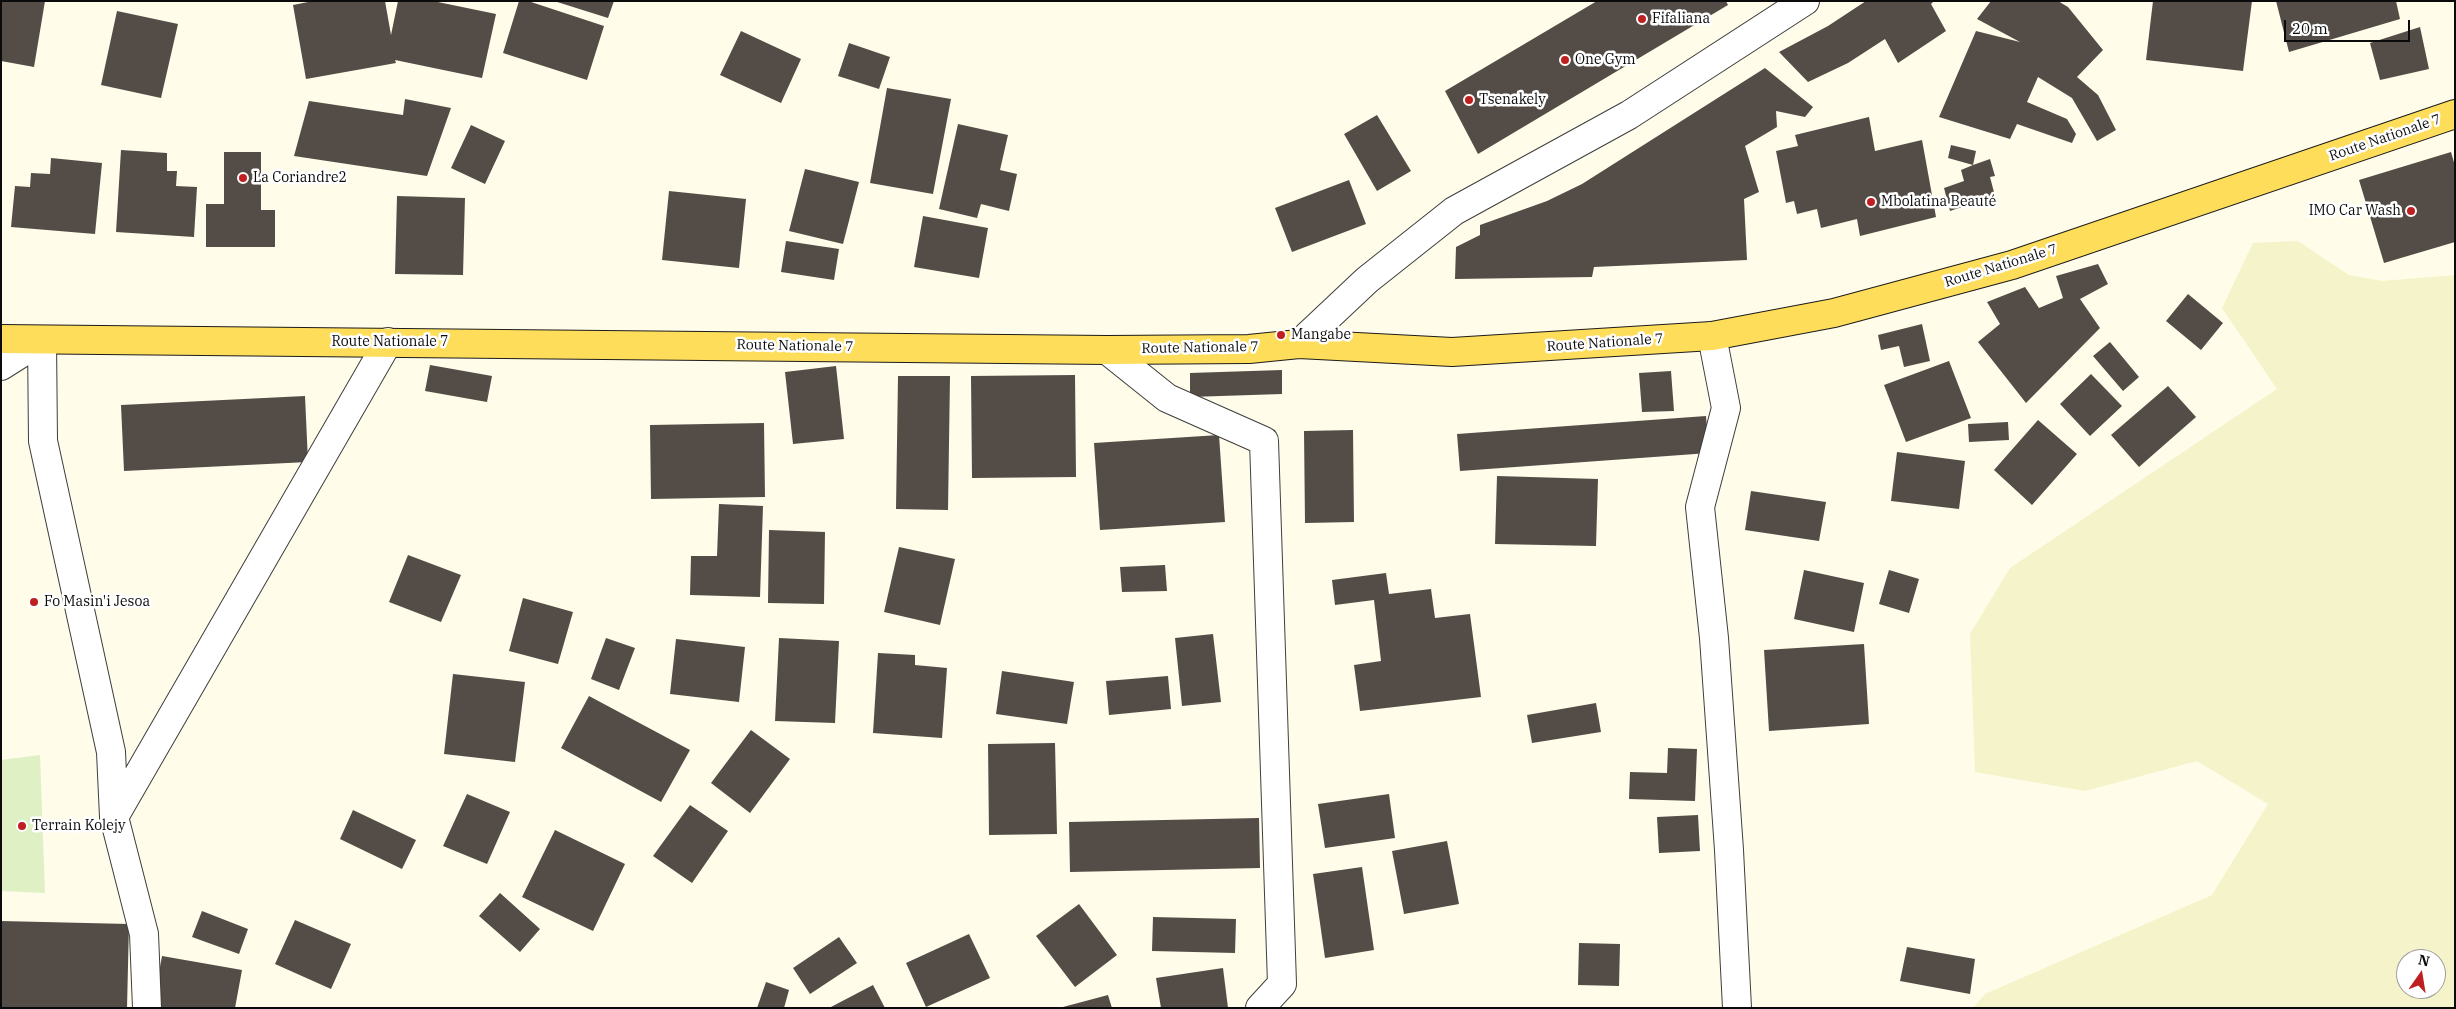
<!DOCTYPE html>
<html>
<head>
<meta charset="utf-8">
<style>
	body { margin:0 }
	#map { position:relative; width:2456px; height:1009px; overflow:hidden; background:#fffce9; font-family:"IBM Plex Serif",serif }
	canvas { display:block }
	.frame { position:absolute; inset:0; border:2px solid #0b0b0b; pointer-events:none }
	.north { position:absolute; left:2396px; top:949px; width:50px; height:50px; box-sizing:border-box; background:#fff; border:1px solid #9d9d9d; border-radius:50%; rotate:13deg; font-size:14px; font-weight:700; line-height:20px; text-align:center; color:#0b0b0b }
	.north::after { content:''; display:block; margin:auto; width:18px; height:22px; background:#bf1f20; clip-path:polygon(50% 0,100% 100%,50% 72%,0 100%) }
	.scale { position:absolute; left:2284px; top:20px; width:126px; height:22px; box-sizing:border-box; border:2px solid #0b0b0b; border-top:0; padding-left:6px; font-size:15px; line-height:18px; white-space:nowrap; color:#0b0b0b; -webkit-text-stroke:4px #fff; paint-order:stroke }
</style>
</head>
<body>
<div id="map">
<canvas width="2456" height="1009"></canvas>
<div class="frame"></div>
<div class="north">N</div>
<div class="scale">20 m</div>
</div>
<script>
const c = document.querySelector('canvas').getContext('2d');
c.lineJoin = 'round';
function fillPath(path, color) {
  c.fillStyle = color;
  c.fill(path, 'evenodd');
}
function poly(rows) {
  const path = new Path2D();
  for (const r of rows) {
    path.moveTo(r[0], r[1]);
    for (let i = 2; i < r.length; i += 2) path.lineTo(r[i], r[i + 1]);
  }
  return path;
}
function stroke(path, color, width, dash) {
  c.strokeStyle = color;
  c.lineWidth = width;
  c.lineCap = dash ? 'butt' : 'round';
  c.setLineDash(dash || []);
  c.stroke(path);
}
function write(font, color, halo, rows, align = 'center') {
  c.font = font + ' "IBM Plex Serif",serif';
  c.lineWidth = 5;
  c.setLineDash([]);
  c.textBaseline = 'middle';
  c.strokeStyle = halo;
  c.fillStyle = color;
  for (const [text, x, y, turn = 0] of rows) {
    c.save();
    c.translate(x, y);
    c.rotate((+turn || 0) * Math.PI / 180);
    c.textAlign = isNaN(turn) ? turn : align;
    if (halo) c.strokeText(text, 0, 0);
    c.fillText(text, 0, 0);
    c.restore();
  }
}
fillPath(poly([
	[2298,241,2349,275,2382,281,2455,275,2455,1008,1973,1008,1985,994,2212,895,2268,804,2197,761,2085,791,1975,772,1970,634,2010,568,2277,389,2222,308,2253,243],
	[2406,959,2436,959,2436,989,2406,989]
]), '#f5f3c9');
fillPath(poly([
	[40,755,45,893,1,891,1,760]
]), '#dff1c4');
fillPath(poly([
	[1,1,45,1,34,67,1,61],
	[313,1,385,1,391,35,398,1,433,1,496,14,482,78,395,60,396,63,306,79,293,5],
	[519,1,528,1,604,26,587,80,503,53],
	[554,1,614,1,608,18],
	[1597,1,1726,1,1728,5,1478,154,1445,91],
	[1866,1,1934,1,1931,4,1946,31,1898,63,1885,39,1848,63,1808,82,1779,52,1828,26],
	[1991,1,2058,1,2068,7,2103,50,2077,77,2098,95,2116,130,2097,141,2072,98,2038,77,2027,102,2067,119,2076,134,2072,143,2017,124,2010,139,1939,117,1976,31,2020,42,1977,19],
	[2153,1,2252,1,2243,71,2146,60],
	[2276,1,2396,1,2400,19,2289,52],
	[117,11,178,24,161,98,101,85],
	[2420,27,2429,69,2380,80,2370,43],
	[741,31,801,59,781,103,720,75],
	[849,43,890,57,879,89,838,76],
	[1765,68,1813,107,1805,117,1776,111,1777,127,1745,146,1759,192,1744,199,1747,260,1594,267,1592,277,1455,279,1456,247,1480,235,1480,225,1547,201,1582,184],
	[887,88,951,99,933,194,870,183],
	[405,99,451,108,427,176,294,156,309,101,403,115],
	[1377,115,1411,171,1377,191,1344,134],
	[1869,117,1875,151,1922,140,1936,217,1860,236,1857,219,1821,228,1817,209,1797,214,1794,201,1786,203,1776,151,1798,146,1795,135],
	[958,124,1008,135,1000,170,1017,174,1009,211,981,204,977,218,939,209],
	[471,125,505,141,485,184,451,168],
	[1951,145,1976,151,1973,165,1990,159,1995,176,1990,177,1995,196,1950,211,1944,188,1964,181,1961,170,1973,165,1948,158],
	[121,150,167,153,167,171,177,171,176,186,197,187,194,237,116,232],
	[224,152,261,152,261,210,275,210,275,247,206,247,206,204,224,204],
	[2451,152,2455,166,2455,242,2384,263,2359,180],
	[51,158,102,163,95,234,11,227,15,186,30,187,31,173,50,174],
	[805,169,859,182,843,244,789,231],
	[1349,180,1366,224,1292,252,1275,208],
	[669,191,746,199,739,268,662,260],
	[397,196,465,198,463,275,395,274],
	[923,216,988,228,979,278,914,267],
	[786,241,839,249,834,280,781,272],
	[2098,264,2108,284,2080,299,2100,328,2026,403,1978,342,2000,324,1987,302,2025,287,2039,308,2063,298,2056,276],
	[2188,294,2223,323,2201,350,2166,321],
	[1922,324,1930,361,1904,367,1899,346,1881,350,1878,335],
	[2110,342,2139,377,2123,391,2093,356],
	[1949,361,1971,418,1906,442,1884,385],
	[430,365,492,376,487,402,425,391],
	[836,366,844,439,793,444,785,372],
	[1282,370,1282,394,1190,397,1190,373],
	[1671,371,1674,411,1642,412,1639,373],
	[2091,374,2122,406,2090,436,2060,404],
	[1075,375,1076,477,972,478,971,376],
	[898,376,950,376,948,510,896,509],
	[2168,386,2196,417,2139,467,2111,435],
	[305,396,308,462,124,471,121,405],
	[1706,416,1709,453,1460,471,1457,434],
	[2038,420,2077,454,2032,505,1994,470],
	[2008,422,2009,440,1969,442,1968,424],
	[764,423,765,497,651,499,650,425],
	[1353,430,1354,522,1305,523,1304,431],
	[1219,435,1225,522,1100,530,1094,443],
	[1897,452,1965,461,1959,509,1891,501],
	[1497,476,1598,479,1596,546,1495,544],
	[1751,491,1826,502,1819,541,1745,530],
	[719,504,763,506,760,597,690,595,691,556,717,556],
	[769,530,825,532,824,604,768,603],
	[899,547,955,559,940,625,884,612],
	[408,555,461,575,441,622,389,602],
	[1165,565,1167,591,1122,592,1120,567],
	[1804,570,1864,583,1854,632,1794,619],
	[1889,570,1919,579,1909,613,1879,604],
	[1386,573,1389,594,1431,589,1435,618,1470,614,1481,697,1360,711,1354,665,1381,661,1374,600,1335,605,1332,580],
	[523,598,573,612,558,664,509,651],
	[1213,634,1221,702,1182,706,1175,638],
	[606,638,635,648,619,690,591,679],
	[779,638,839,641,835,723,775,721],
	[676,639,745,647,739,702,670,694],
	[1864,644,1869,724,1769,731,1764,650],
	[878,653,915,655,915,665,947,668,942,738,873,733],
	[1002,671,1074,682,1067,724,996,714],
	[453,674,525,682,515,762,444,754],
	[1168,676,1171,709,1109,715,1106,681],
	[589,696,690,750,661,802,561,748],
	[1596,703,1601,732,1532,743,1527,715],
	[751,730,790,759,750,813,711,783],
	[1055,743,1057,834,989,835,988,744],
	[1668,748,1697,749,1695,801,1629,799,1630,772,1667,773],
	[467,794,510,812,487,864,443,846],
	[1389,794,1395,838,1325,848,1318,804],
	[690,805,728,831,692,883,653,856],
	[353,810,416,840,402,869,340,839],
	[1698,815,1700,851,1659,853,1657,817],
	[1259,818,1260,868,1070,872,1069,822],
	[555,830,625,864,593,931,522,897],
	[1447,841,1459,904,1404,914,1392,851],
	[1362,867,1374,950,1325,958,1313,874],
	[500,893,540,929,520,952,479,916],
	[1079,904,1117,955,1075,987,1036,936],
	[202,911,248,929,239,954,192,937],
	[1153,917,1236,919,1235,953,1152,951],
	[295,920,351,944,331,989,275,964],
	[1,921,129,924,127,1008,1,1008],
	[969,934,990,978,926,1007,906,963],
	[839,937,857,963,810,994,793,968],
	[1579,943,1620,944,1619,986,1578,985],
	[1907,947,1975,959,1970,994,1900,981],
	[162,956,242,970,235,1008,165,1008,153,1006],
	[1223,968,1228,1008,1161,1008,1156,978],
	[766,982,789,990,784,1008,757,1008],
	[873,985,885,1008,829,1008],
	[1108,995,1112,1008,1063,1008,1063,1007]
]), '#544d47');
const minor = poly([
	[1712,336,1726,408,1700,507,1714,638,1729,850,1737,1008],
	[42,340,43,441,111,752,114,817,144,934,147,1008],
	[1107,350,1167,398,1264,441,1282,984,1260,1008],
	[1,366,42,340],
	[114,817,388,342]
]);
const tertiary = poly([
	[1299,344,1367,280,1454,211,1629,115,1805,1]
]);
const primary = poly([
	[1,339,1107,350,1249,349,1299,344,1452,352,1712,336,1834,313,2012,265,2455,114]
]);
stroke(minor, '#3e3e3e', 30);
stroke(tertiary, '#3e3e3e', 30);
stroke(primary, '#1c1c1c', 30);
stroke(minor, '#fff', 28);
stroke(tertiary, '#fff', 28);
stroke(primary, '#fddd5a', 28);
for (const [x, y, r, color] of [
	[1642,19,5,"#bf1f20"],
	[1565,60,5,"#bf1f20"],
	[1469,100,5,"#bf1f20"],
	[243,178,5,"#bf1f20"],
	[1871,202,5,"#bf1f20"],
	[2411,211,5,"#bf1f20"],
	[1281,335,5,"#bf1f20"],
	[34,602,5,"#bf1f20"],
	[22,826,5,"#bf1f20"]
]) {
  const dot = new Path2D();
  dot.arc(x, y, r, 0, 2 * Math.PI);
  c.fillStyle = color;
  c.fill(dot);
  stroke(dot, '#fff', 2);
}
write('14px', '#0b0b0b', '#fff', [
	["Fifaliana",1652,19],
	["One Gym",1575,60],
	["Tsenakely",1479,100],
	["La Coriandre2",253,178],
	["Mbolatina Beauté",1881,202],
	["IMO Car Wash",2401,211,"right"],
	["Mangabe",1291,335],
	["Fo Masin'i Jesoa",44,602],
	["Terrain Kolejy",32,826]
], 'left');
write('14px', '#0b0b0b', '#fff', [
	["Route Nationale 7",2385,138,-19],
	["Route Nationale 7",2001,266,-17],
	["Route Nationale 7",390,342],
	["Route Nationale 7",1605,343,-4],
	["Route Nationale 7",795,346,1],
	["Route Nationale 7",1200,348,-1]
]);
</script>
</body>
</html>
